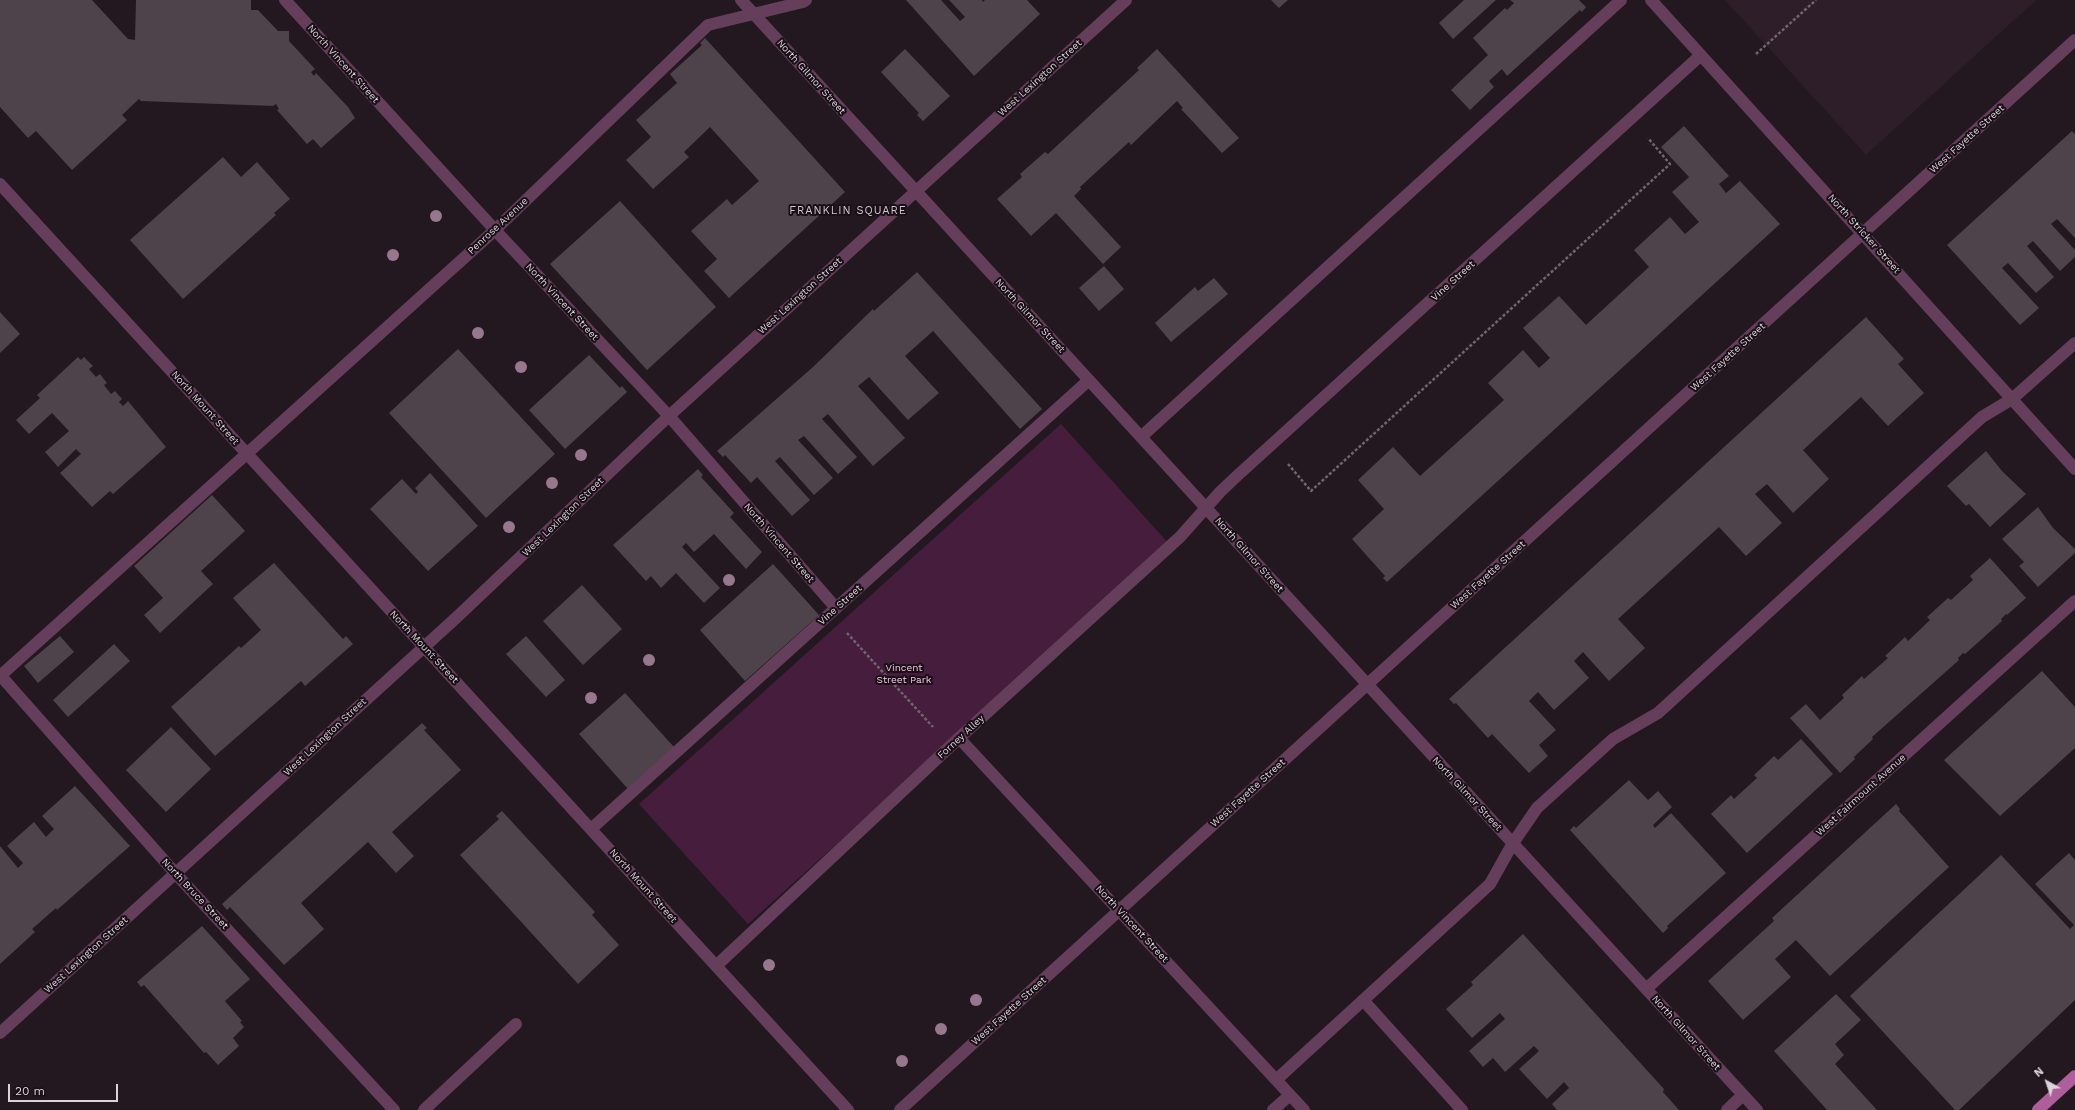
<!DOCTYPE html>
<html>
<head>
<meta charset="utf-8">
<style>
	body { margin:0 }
	#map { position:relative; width:2075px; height:1110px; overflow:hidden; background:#231820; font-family:"Work Sans",sans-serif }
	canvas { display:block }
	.north { position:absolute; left:2027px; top:1062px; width:40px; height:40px; -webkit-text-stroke:3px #190f17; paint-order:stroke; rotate:320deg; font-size:11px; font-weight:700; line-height:16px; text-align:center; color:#dbd3d9 }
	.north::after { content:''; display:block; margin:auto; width:14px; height:18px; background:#dbd3d9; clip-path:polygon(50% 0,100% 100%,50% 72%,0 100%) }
	.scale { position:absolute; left:8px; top:1084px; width:110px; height:18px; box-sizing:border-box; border:2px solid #dbd3d9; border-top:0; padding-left:5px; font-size:12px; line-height:14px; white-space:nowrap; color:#dbd3d9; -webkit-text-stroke:3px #190f17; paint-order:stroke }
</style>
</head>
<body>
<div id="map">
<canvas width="2075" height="1110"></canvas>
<div class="north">N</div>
<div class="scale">20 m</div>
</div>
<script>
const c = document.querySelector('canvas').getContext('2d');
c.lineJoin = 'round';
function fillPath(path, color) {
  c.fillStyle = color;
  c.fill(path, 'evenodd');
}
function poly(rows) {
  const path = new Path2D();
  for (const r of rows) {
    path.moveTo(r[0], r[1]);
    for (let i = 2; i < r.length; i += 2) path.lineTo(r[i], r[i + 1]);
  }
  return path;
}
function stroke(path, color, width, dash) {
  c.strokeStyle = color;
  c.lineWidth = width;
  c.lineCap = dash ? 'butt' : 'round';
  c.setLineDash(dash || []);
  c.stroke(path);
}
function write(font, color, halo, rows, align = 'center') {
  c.font = font + ' "Work Sans",sans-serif';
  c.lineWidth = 4;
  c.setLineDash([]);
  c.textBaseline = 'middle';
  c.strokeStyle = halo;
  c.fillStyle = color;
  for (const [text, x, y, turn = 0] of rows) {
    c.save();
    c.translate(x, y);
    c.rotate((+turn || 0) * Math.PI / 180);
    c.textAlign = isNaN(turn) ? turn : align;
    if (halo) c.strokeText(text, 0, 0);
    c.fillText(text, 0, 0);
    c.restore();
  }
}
fillPath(poly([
	[1725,0,2036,0,1866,155]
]), '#2e1e2a');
fillPath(poly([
	[1061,424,1169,544,748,924,639,804]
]), '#461d3d');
fillPath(poly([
	[0,0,92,0,128,39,135,40,136,0,251,0,251,10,258,10,278,31,289,31,289,41,315,69,311,72,314,76,316,73,348,107,355,118,321,148,313,139,307,144,277,110,279,109,276,104,273,106,141,101,139,99,122,115,127,120,72,170,36,131,28,138,0,107],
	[906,0,941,0,960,21,965,17,949,0,982,0,983,2,985,0,1027,0,1040,14,974,76],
	[1271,0,1288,0,1279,8],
	[1464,0,1496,0,1453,39,1439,23],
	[1510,0,1579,0,1586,7,1582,12,1580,10,1507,76,1502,69,1489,81,1494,87,1470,110,1451,90,1488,55,1473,38,1505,8,1507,10,1514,3],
	[705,38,845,192,729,298,704,271,717,259,691,231,727,199,732,205,759,181,710,127,684,152,689,157,653,189,626,160,651,137,636,120,677,83,670,74,702,45,700,43],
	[905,49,950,96,923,121,917,115,919,113,881,72],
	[1157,49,1239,138,1222,153,1181,109,1183,108,1177,101,1131,145,1129,142,1080,187,1081,189,1074,196,1121,247,1103,264,1056,213,1031,236,997,199,1022,177,1020,174,1045,152,1048,154,1139,70,1137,68],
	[1684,126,1729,176,1719,184,1726,193,1740,181,1780,224,1387,582,1383,578,1385,576,1352,539,1384,509,1358,480,1393,447,1420,476,1504,400,1488,383,1523,350,1539,368,1550,358,1523,328,1559,296,1586,325,1649,267,1634,250,1670,217,1685,234,1699,222,1672,192,1689,177,1661,147],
	[2072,131,2075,134,2075,238,2057,219,2051,224,2075,250,2075,257,2060,271,2033,241,2027,246,2054,277,2036,293,2008,263,2002,268,2039,308,2020,325,1947,245],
	[223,157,241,177,257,162,290,199,274,213,276,215,183,299,130,240],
	[620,201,716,307,647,370,550,264],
	[1104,266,1124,289,1099,311,1079,288],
	[917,272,1042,409,1020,429,933,331,905,356,939,393,908,420,869,377,858,386,905,438,873,466,828,414,822,419,857,457,838,474,804,436,798,440,833,478,814,495,780,457,775,461,810,500,792,516,757,477,751,483,725,455,723,457,717,451,813,367,873,309,874,311],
	[1214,278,1228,294,1171,342,1155,323,1195,287,1198,291],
	[0,312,20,334,0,353],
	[1866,317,1904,359,1898,364,1924,393,1888,426,1861,397,1803,450,1829,479,1793,513,1767,484,1755,494,1782,523,1746,556,1719,527,1618,619,1645,648,1609,681,1583,652,1574,661,1589,678,1554,710,1538,692,1529,701,1556,730,1539,745,1548,756,1529,773,1492,734,1488,738,1456,703,1454,704,1449,699],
	[458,349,555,454,486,518,389,413],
	[589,355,620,388,622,386,627,392,565,449,529,410],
	[78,357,81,360,84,357,93,366,89,369,96,377,100,374,107,383,104,385,111,394,115,391,122,399,119,402,123,406,128,401,166,447,113,494,110,491,92,507,60,473,81,454,76,449,58,467,45,452,69,431,67,429,52,413,29,434,16,420,40,398,37,395],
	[1986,451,2002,471,2026,494,1990,527,1969,504,1966,506,1947,486],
	[698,469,703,475,701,477,734,513,730,517,762,552,746,569,714,534,694,552,686,543,682,547,720,588,704,603,676,573,661,588,651,576,646,581,613,545],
	[430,473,478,526,428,571,370,509,402,479,416,494,418,492,415,488],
	[212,495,245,531,201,571,213,584,160,633,144,615,163,598,134,566],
	[2038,507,2053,528,2075,549,2075,553,2038,587,2019,566,2024,562,2002,539],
	[1990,558,2026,598,2007,615,2006,614,2001,619,2002,621,1965,654,1963,653,1958,658,1959,660,1941,676,1872,737,1873,739,1854,757,1855,759,1840,773,1790,718,1806,704,1820,720,1844,698,1842,695,1862,676,1864,679,1888,658,1885,656,1905,637,1908,641,1930,620,1927,617,1948,598,1951,600,1973,580,1970,576],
	[274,563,343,639,346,636,353,644,305,686,301,681,215,756,171,707,239,646,241,648,261,630,233,598],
	[773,564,819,615,745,681,700,630],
	[582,585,622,629,583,665,543,621],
	[60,636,74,652,38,683,24,666],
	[526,636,565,680,546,697,506,654],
	[114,644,130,661,68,717,53,700],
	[2042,671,2075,707,2075,748,2000,816,1944,760],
	[625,693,674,747,628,789,579,734],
	[422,723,427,728,424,730,461,770,392,832,414,856,396,873,368,842,301,903,324,929,284,965,230,907,227,910,222,904],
	[171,727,211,769,166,812,126,770],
	[1801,739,1833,774,1747,853,1711,814,1731,795,1734,799,1757,778,1754,775,1774,756,1778,760],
	[1629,780,1648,800,1658,791,1672,807,1653,825,1655,828,1671,813,1726,873,1667,926,1668,928,1663,933,1570,830,1574,826,1576,828],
	[75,786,130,846,57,910,56,908,32,929,35,932,0,964,0,846,18,868,23,863,7,846,34,822,46,837,54,829,42,816],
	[1896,804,1900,809,1899,811,1949,867,1830,976,1796,940,1775,959,1791,977,1743,1020,1708,981,1774,921,1772,918],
	[502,811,595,912,592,915,619,945,578,984,460,855,499,819,496,816],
	[2069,853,2075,860,2075,1000,1959,1110,1955,1110,1850,996,2001,855,2070,929,2074,925,2035,884],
	[202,926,250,979,225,1001,242,1021,240,1022,244,1027,233,1038,239,1046,218,1065,206,1052,204,1053,144,985,141,987,137,982],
	[1523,934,1664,1089,1663,1092,1679,1110,1557,1110,1552,1104,1569,1088,1564,1082,1547,1099,1519,1069,1539,1051,1534,1046,1505,1072,1493,1058,1483,1067,1469,1051,1505,1019,1500,1013,1472,1038,1446,1009,1473,985,1471,982],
	[1836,994,1861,1020,1835,1044,1844,1055,1835,1064,1877,1110,1827,1110,1774,1051]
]), '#4e424b');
stroke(poly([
	[1756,54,1816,0],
	[1288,464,1311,491,1670,164,1648,138],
	[847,633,933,727]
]), '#6f656c', 2.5, [3, 2]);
stroke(poly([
	[285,0,495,230,669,416,836,608],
	[741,0,1757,1110],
	[1651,0,2075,469],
	[0,184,848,1110],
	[1141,437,1621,0],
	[0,675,176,874,394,1110],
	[0,676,495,230,708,25,803,2,806,0],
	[959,738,1304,1110],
	[591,829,1089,380],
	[716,966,959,738,1180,537,1220,492,1238,475,1701,55],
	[1646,989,2075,601],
	[1363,1000,1462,1110],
	[0,1033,457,617,669,416,1126,0],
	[1276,1080,1490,884,1513,843,1537,808,1613,739,1658,713,1982,417,2012,399,2075,343],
	[424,1110,516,1024],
	[900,1110,2075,40],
	[1273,1110,1290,1095],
	[1727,1110,1743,1095]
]), '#653e5b', 12);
stroke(poly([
	[2038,1110,2075,1076]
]), '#ae5e9a', 12);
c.fillStyle = '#97778d';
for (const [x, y] of [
	[436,216],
	[393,255],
	[478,333],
	[521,367],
	[581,455],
	[552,483],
	[509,527],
	[729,580],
	[649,660],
	[591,698],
	[769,965],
	[976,1000],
	[941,1029],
	[902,1061]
]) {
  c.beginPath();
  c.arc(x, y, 6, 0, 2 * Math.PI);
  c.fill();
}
write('10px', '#dbd3d9', '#190f17', [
	["North Vincent Street",343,64,48],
	["North Gilmor Street",811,77,48],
	["West Lexington Street",1040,78,-42],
	["West Fayette Street",1967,139,-42],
	["Penrose Avenue",498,226,-43],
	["North Stricker Street",1864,234,48],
	["Vine Street",1453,281,-42],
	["West Lexington Street",800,296,-42],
	["North Vincent Street",562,302,47],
	["North Gilmor Street",1030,316,47],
	["West Fayette Street",1728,357,-42],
	["North Mount Street",205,408,48],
	["West Lexington Street",563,517,-44],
	["North Vincent Street",779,543,49],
	["North Gilmor Street",1249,555,48],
	["West Fayette Street",1488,575,-42],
	["Vine Street",840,605,-42],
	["North Mount Street",424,647,47],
	["West Lexington Street",325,737,-43],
	["Forney Alley",961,737,-43],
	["West Fayette Street",1248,793,-42],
	["North Gilmor Street",1467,794,47],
	["West Fairmount Avenue",1861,795,-42],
	["North Mount Street",643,886,48],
	["North Bruce Street",195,894,47],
	["North Vincent Street",1132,924,47],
	["West Lexington Street",86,955,-42],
	["West Fayette Street",1009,1011,-42],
	["North Gilmor Street",1686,1033,48]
]);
write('10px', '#f6c4e7', '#190f17', [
	["Vincent",904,668],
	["Street Park",904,680]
]);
c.letterSpacing = '1px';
write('11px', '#d5c6d1', '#190f17', [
	["FRANKLIN SQUARE",848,211]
]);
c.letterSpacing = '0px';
</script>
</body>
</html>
